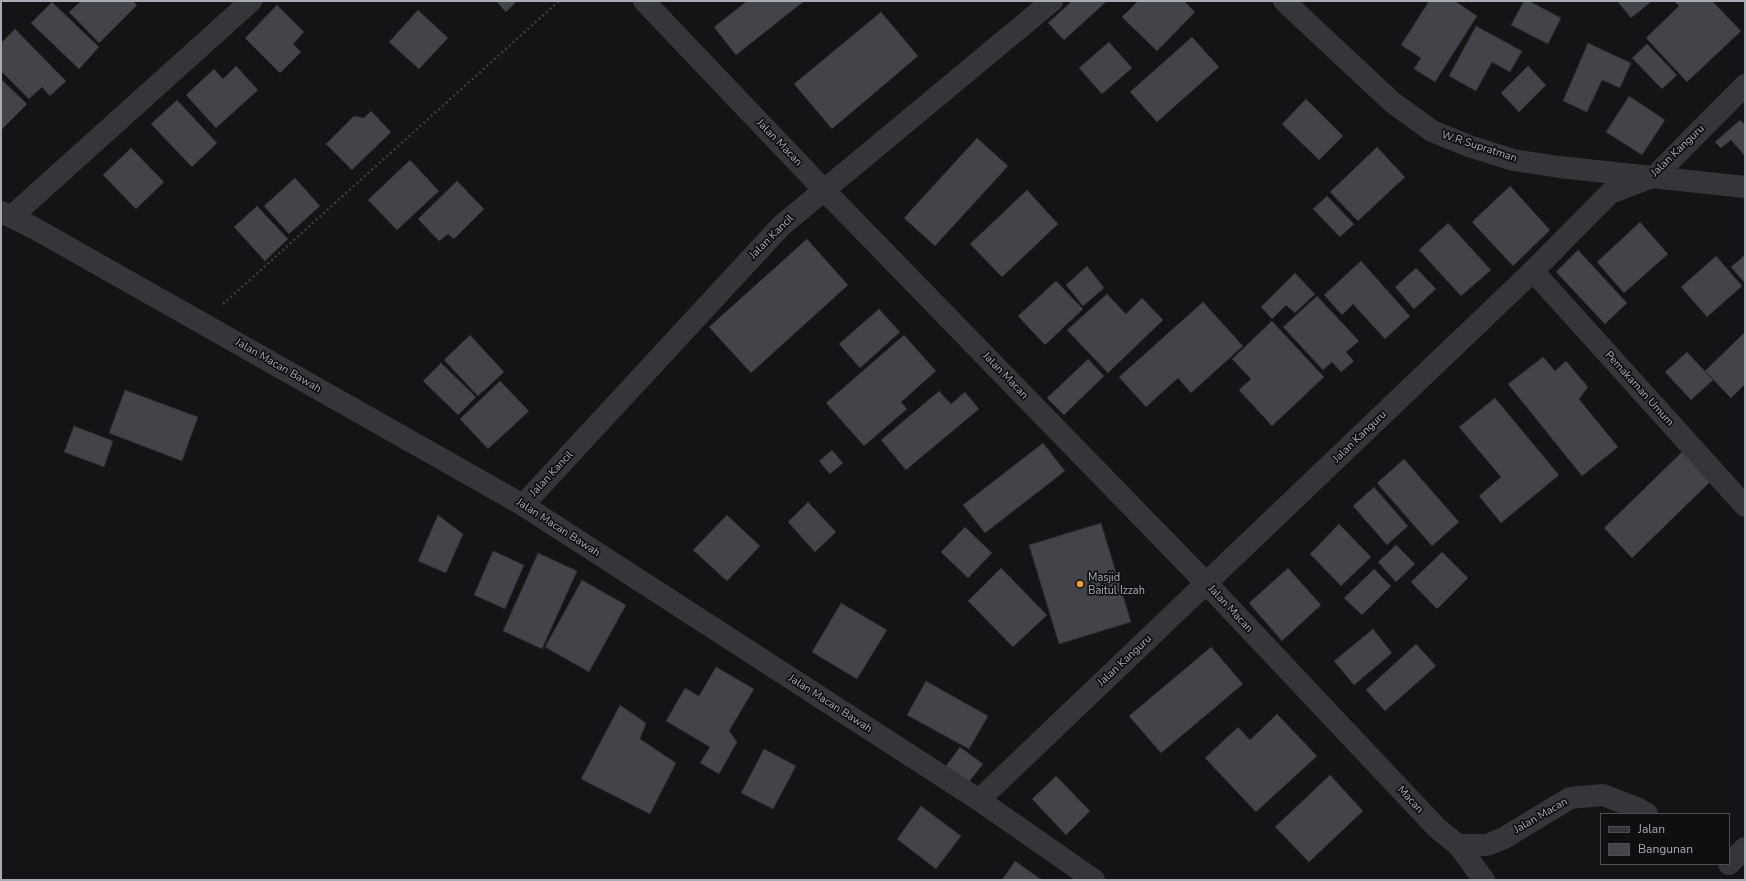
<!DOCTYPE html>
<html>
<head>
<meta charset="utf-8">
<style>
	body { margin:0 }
	#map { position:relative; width:1746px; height:881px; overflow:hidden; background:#141416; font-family:"Nunito Sans",sans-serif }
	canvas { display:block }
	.frame { position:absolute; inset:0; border:2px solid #a6acb6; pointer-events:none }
	.legend { position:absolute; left:1600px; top:813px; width:130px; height:52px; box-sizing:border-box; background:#0f0f11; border:1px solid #4b4e53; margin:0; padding:5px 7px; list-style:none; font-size:12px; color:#a6acb6 }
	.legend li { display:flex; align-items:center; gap:8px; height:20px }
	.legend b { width:20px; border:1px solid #4b4e53 }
</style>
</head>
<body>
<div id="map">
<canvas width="1746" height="881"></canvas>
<div class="frame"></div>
<ul class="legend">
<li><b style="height:5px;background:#35363a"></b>Jalan</li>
<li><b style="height:11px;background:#434449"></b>Bangunan</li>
</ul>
</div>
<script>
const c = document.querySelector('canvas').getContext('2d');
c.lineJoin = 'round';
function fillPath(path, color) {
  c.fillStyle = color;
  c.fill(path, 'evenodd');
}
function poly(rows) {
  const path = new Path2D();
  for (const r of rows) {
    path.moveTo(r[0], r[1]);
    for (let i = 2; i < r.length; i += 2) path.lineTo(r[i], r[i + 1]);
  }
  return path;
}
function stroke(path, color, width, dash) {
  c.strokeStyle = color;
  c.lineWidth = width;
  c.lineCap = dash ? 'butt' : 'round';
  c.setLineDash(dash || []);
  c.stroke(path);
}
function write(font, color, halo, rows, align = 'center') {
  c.font = font + ' "Nunito Sans",sans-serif';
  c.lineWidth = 3.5;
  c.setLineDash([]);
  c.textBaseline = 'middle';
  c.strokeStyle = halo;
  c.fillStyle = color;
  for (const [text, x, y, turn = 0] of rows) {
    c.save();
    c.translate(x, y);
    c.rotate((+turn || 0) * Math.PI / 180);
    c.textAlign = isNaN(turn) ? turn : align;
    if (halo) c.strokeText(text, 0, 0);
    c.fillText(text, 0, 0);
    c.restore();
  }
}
const building = poly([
	[81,1,133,1,137,5,99,43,69,12,81,1],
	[496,1,517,1,506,12,496,1],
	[747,1,802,1,803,2,736,55,714,27,747,1],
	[1072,1,1107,1,1064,40,1048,23,1072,1],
	[1138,1,1184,1,1195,12,1157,51,1122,17,1138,1],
	[1429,1,1455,1,1477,16,1435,82,1414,69,1421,58,1401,45,1429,1],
	[1524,1,1529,1,1561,18,1548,44,1511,25,1524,1],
	[1617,1,1652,1,1631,18,1617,1],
	[1674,1,1712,1,1741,31,1687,82,1646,38,1679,6,1674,1],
	[52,2,99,47,79,69,31,23,52,2],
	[277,5,304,32,293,44,301,52,280,73,245,38,277,5],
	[418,10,448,38,419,69,389,42,418,10],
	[881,12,918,56,832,129,794,84,881,12],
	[1476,26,1522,51,1510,72,1492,62,1476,91,1449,76,1476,26],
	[15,29,66,81,50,96,42,87,29,99,1,71,1,43,15,29],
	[1192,37,1219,67,1157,122,1130,92,1192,37],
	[1109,42,1132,68,1102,94,1079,68,1109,42],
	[1588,43,1631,63,1620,88,1602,80,1587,112,1563,101,1588,43],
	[1647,44,1677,75,1662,89,1632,58,1647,44],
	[236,66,258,90,216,128,186,95,214,69,223,79,236,66],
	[1528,66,1546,85,1519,112,1501,93,1528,66],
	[1,79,27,104,1,130,1,79],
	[1629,96,1665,120,1642,155,1606,132,1629,96],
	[1306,99,1343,136,1319,160,1282,124,1306,99],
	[177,100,217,143,192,167,151,124,177,100],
	[371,111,391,132,352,170,326,144,354,116,364,118,371,111],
	[1740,120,1745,125,1745,156,1731,140,1721,148,1715,142,1740,120],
	[977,138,1008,166,935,246,904,218,977,138],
	[1377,147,1405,177,1358,221,1330,192,1377,147],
	[131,148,164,182,136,209,103,175,131,148],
	[410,160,439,191,397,230,368,200,410,160],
	[295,178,320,206,289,234,264,206,295,178],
	[457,181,484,209,454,239,448,234,439,241,418,219,457,181],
	[1510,186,1550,230,1513,266,1472,222,1510,186],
	[1027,190,1058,224,1002,277,970,244,1027,190],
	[1327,196,1354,224,1340,237,1313,209,1327,196],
	[257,206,288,239,265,261,234,227,257,206],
	[1640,222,1668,254,1624,293,1597,262,1640,222],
	[1448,223,1491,270,1461,296,1419,250,1448,223],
	[807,239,848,285,751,373,709,327,807,239],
	[1578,250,1627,303,1605,324,1556,272,1578,250],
	[1745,255,1745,283,1731,267,1745,255],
	[1716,256,1742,286,1707,317,1681,287,1716,256],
	[1361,261,1410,316,1385,339,1353,304,1342,315,1324,295,1361,261],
	[1087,266,1104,288,1083,306,1066,285,1087,266],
	[1416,268,1436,289,1414,309,1395,287,1416,268],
	[1295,273,1315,294,1295,313,1286,305,1272,319,1261,307,1295,273],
	[1056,281,1083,309,1045,345,1018,316,1056,281],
	[1107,294,1126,314,1142,298,1163,320,1108,373,1067,330,1107,294],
	[1317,296,1359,341,1346,352,1354,361,1341,372,1332,362,1323,370,1283,327,1317,296],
	[1203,302,1243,346,1191,393,1178,378,1146,407,1119,377,1203,302],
	[879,309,900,332,860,368,839,344,879,309],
	[1272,321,1324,377,1272,426,1239,390,1251,379,1232,359,1272,321],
	[1745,332,1745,384,1731,398,1705,371,1745,332],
	[470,335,504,372,478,396,444,360,470,335],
	[904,335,936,371,901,402,907,409,864,446,826,403,904,335],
	[1687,352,1713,380,1691,400,1665,372,1687,352],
	[1543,357,1555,371,1566,361,1588,387,1579,399,1618,447,1582,476,1508,384,1543,357],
	[1088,359,1104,376,1064,415,1047,398,1088,359],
	[441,363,476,397,458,415,423,381,441,363],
	[500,381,529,411,488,449,460,419,500,381],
	[125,390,198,417,182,461,109,433,125,390],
	[939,391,951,404,965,392,979,409,906,470,881,440,939,391],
	[1495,398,1559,475,1501,523,1479,496,1501,477,1459,427,1495,398],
	[74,426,113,441,104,467,64,452,74,426],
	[1043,443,1065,471,985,533,963,505,1043,443],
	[832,450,843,463,830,474,819,461,832,450],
	[1684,450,1713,479,1632,558,1604,528,1684,450],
	[1404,459,1459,522,1432,546,1377,483,1404,459],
	[1374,487,1408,526,1387,545,1353,506,1374,487],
	[808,502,836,532,815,552,788,522,808,502],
	[438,515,463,534,446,573,418,561,438,515],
	[727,515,760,546,727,581,693,550,727,515],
	[1101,523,1131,622,1059,644,1029,545,1101,523],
	[1339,524,1371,557,1341,586,1310,554,1339,524],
	[965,527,992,553,968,578,941,552,965,527],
	[1396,545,1415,564,1396,582,1378,562,1396,545],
	[493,551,524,565,505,609,474,595,493,551],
	[1442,552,1468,578,1437,609,1411,582,1442,552],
	[538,553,577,571,542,649,503,631,538,553],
	[1001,568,1047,615,1013,647,968,601,1001,568],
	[1288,568,1321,605,1282,641,1249,603,1288,568],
	[1374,569,1391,586,1362,615,1344,598,1374,569],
	[582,580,626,605,589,672,545,647,582,580],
	[841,603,887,630,857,679,812,652,841,603],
	[1373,629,1392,653,1354,685,1334,661,1373,629],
	[1416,644,1436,666,1385,711,1366,690,1416,644],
	[1211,647,1243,684,1161,753,1129,716,1211,647],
	[716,667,754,689,729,731,737,742,719,774,700,763,710,747,666,721,685,688,699,696,716,667],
	[926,681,988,716,969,749,907,715,926,681],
	[620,705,646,723,640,739,676,763,650,814,581,779,620,705],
	[1277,714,1317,756,1256,812,1205,758,1238,727,1250,740,1277,714],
	[960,747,983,764,968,783,946,766,960,747],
	[764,749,796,766,773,809,741,793,764,749],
	[1330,775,1363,811,1309,862,1275,827,1330,775],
	[1056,776,1090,811,1066,835,1032,799,1056,776],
	[921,806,961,836,936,869,897,839,921,806],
	[1015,861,1042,880,1002,880,1015,861]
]);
fillPath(building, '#434449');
stroke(building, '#2e2e32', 1);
stroke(poly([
	[223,304,559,1]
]), '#3b3d41', 2.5, [2, 3]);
stroke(poly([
	[644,1,824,190,1207,584,1437,828,1458,845,1484,880],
	[1,212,34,228,523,505,979,800,1094,880],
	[11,217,251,1],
	[1533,271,1745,506],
	[523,505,781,226,1052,1],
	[979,800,1533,271,1610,193,1655,176,1745,85],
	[1458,845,1487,845,1504,838,1570,798,1603,795,1637,808,1647,814],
	[1729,864,1745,848]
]), '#35363a', 22);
stroke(poly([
	[1284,1,1392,102,1432,131,1469,146,1513,160,1559,167,1745,187]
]), '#35363a', 22);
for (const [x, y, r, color] of [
	[1080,584,4,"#ed9f35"]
]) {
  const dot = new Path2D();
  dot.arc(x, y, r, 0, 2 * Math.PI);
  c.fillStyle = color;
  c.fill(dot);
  stroke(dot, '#0f0f11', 1.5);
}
write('11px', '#a6acb6', '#0f0f11', [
	["Jalan Macan",779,143,46],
	["W.R Supratman",1479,147,18],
	["Jalan Kanguru",1678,151,-44],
	["Jalan Kancil",772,237,-45],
	["Jalan Macan Bawah",278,366,30],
	["Jalan Macan",1005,376,46],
	["Pemakaman Umum",1639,389,48],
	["Jalan Kanguru",1360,437,-44],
	["Jalan Kancil",552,474,-47],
	["Jalan Macan Bawah",558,528,33],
	["Jalan Macan",1230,609,47],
	["Jalan Kanguru",1125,661,-43],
	["Jalan Macan Bawah",830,704,33],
	["Macan",1410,800,47],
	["Jalan Macan",1541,816,-30]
]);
write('11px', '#a6acb6', '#0f0f11', [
	["Masjid",1088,578],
	["Baitul Izzah",1088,591]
], 'left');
</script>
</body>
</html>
